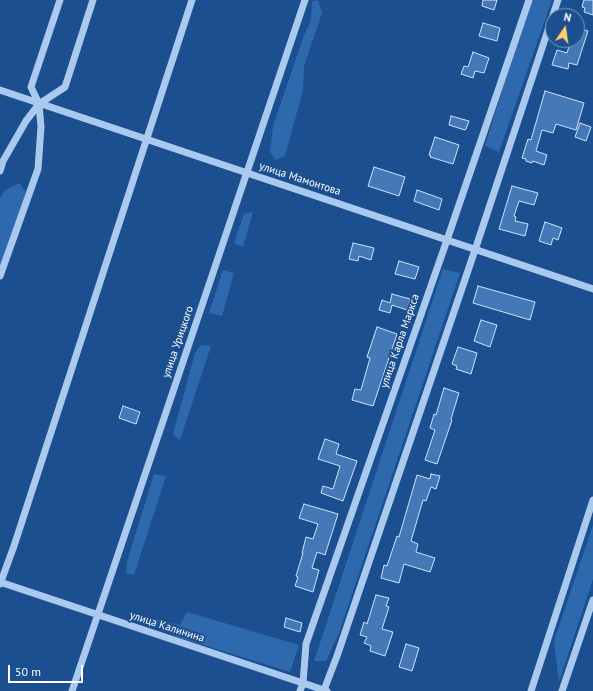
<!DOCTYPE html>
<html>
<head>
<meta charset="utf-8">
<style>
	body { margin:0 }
	#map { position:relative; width:593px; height:691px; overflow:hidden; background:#1b4f8f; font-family:"PT Sans",sans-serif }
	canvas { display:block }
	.north { position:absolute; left:545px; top:8px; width:40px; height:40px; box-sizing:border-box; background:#1b4f8f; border:1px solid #7695bc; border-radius:50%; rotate:13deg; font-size:11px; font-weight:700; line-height:16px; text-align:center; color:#fff }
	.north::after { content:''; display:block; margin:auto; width:14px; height:18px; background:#ffd166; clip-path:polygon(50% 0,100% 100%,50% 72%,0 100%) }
	.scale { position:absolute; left:8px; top:665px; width:75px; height:18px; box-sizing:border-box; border:2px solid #fff; border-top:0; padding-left:5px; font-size:12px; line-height:14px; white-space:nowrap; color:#fff; -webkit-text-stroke:3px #1b4f8f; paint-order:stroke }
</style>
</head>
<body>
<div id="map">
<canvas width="593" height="691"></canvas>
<div class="north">N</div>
<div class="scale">50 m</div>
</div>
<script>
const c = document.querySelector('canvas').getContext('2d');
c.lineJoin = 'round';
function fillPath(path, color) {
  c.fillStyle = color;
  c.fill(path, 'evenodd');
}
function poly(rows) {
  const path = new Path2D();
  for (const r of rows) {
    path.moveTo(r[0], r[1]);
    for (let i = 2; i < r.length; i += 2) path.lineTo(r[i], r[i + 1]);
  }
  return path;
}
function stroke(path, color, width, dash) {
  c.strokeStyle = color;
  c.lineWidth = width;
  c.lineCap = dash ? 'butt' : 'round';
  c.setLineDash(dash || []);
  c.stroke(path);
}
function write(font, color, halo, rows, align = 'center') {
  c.font = font + ' "PT Sans",sans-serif';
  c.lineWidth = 4;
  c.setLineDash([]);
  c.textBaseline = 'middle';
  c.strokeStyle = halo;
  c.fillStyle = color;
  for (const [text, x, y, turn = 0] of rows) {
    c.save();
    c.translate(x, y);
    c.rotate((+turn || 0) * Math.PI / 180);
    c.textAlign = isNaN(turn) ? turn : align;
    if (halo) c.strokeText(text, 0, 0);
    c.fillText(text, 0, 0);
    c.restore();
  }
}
fillPath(poly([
	[318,0,322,13,304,66,303,90,285,156,275,160,270,152,273,126,303,38,311,20,312,1],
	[533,0,552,0,499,152,485,146,520,32],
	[19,183,26,192,0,268,0,198,5,190],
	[253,212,243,247,234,243,244,214],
	[443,269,460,273,339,633,326,661,314,661],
	[223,270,234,273,222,316,209,313],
	[201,345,211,346,180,440,173,434,195,353],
	[154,474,166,476,134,575,126,573,127,562],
	[593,525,593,579,559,682,554,641],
	[187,612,299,645,290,672,178,637,136,614,180,625]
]), '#2e69ad');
const building = poly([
	[483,0,497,0,494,10,482,6,483,0],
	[584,0,593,0,593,15,584,12,585,8,582,7,584,0],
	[483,23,500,28,497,41,479,36,483,23],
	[577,28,588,31,577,65,569,63,568,69,552,65,557,50,567,53,571,40,577,40,577,28],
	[473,52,489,58,484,73,475,71,473,78,461,74,464,66,468,67,473,52],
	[545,91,584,103,576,130,556,124,553,133,542,130,536,151,547,155,544,165,533,161,532,163,526,161,526,159,522,158,528,139,531,140,545,91],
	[451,116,469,121,466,129,465,130,449,125,451,116],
	[580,123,591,127,586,141,575,137,580,123],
	[435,137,459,145,453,164,430,157,431,156,429,155,435,137],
	[374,167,405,177,399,196,368,186,374,167],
	[512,186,538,193,534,205,519,201,514,216,516,217,515,221,528,224,525,236,499,229,512,186],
	[417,190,442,199,439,210,414,201,417,190],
	[545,222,562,228,558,240,553,238,551,245,539,241,545,222],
	[353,243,374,248,371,260,359,256,358,261,349,259,353,243],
	[399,261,419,267,415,279,395,274,399,261],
	[478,286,535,302,530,320,473,303,478,286],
	[392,294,410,299,407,310,392,305,390,313,379,310,382,300,390,303,392,294],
	[481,320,497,325,490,347,474,341,481,320],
	[377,327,397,334,373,406,352,400,355,389,361,390,370,358,367,357,377,327],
	[458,347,477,353,471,374,456,369,457,366,452,364,458,347],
	[444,388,459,393,451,419,452,420,437,464,425,460,435,430,430,428,434,414,436,415,444,388],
	[123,406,140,412,136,424,119,418,123,406],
	[325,439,339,444,336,454,357,461,343,501,321,493,323,486,333,489,340,466,318,459,325,439],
	[431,474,440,476,436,489,431,487,426,501,423,500,411,541,418,544,416,552,435,558,430,572,404,564,399,583,381,578,384,565,387,566,397,536,399,537,417,475,430,479,431,474],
	[304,504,338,514,325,555,317,552,312,568,319,570,313,592,295,586,298,577,296,576,303,553,302,553,306,537,313,539,318,524,299,518,304,504],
	[376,595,389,598,386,606,389,607,382,629,393,632,385,656,370,651,371,646,364,643,367,637,360,635,364,622,367,624,376,595],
	[286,618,302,623,300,632,284,627,286,618],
	[406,644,419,648,412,671,399,667,406,644]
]);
fillPath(building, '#4478b7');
stroke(building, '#cfe3fa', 1);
stroke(poly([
	[0,90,593,289],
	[0,171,3,161,26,121,39,104,65,87,93,0],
	[0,276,38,169,41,127,39,104,31,87,60,0],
	[0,582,327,691],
	[0,584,14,546,192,0],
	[324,690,337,656,475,250,558,0],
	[72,691,305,0],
	[300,691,303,683,306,644,447,240,529,0],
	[531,691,593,500],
	[562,691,593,600]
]), '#a9c9ee', 7);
write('11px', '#fff', '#1b4f8f', [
	["улица Мамонтова",300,179,18],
	["улица Карла Маркса",400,341,-71],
	["улица Урицкого",178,342,-71],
	["улица Калинина",167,627,18]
]);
</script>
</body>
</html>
